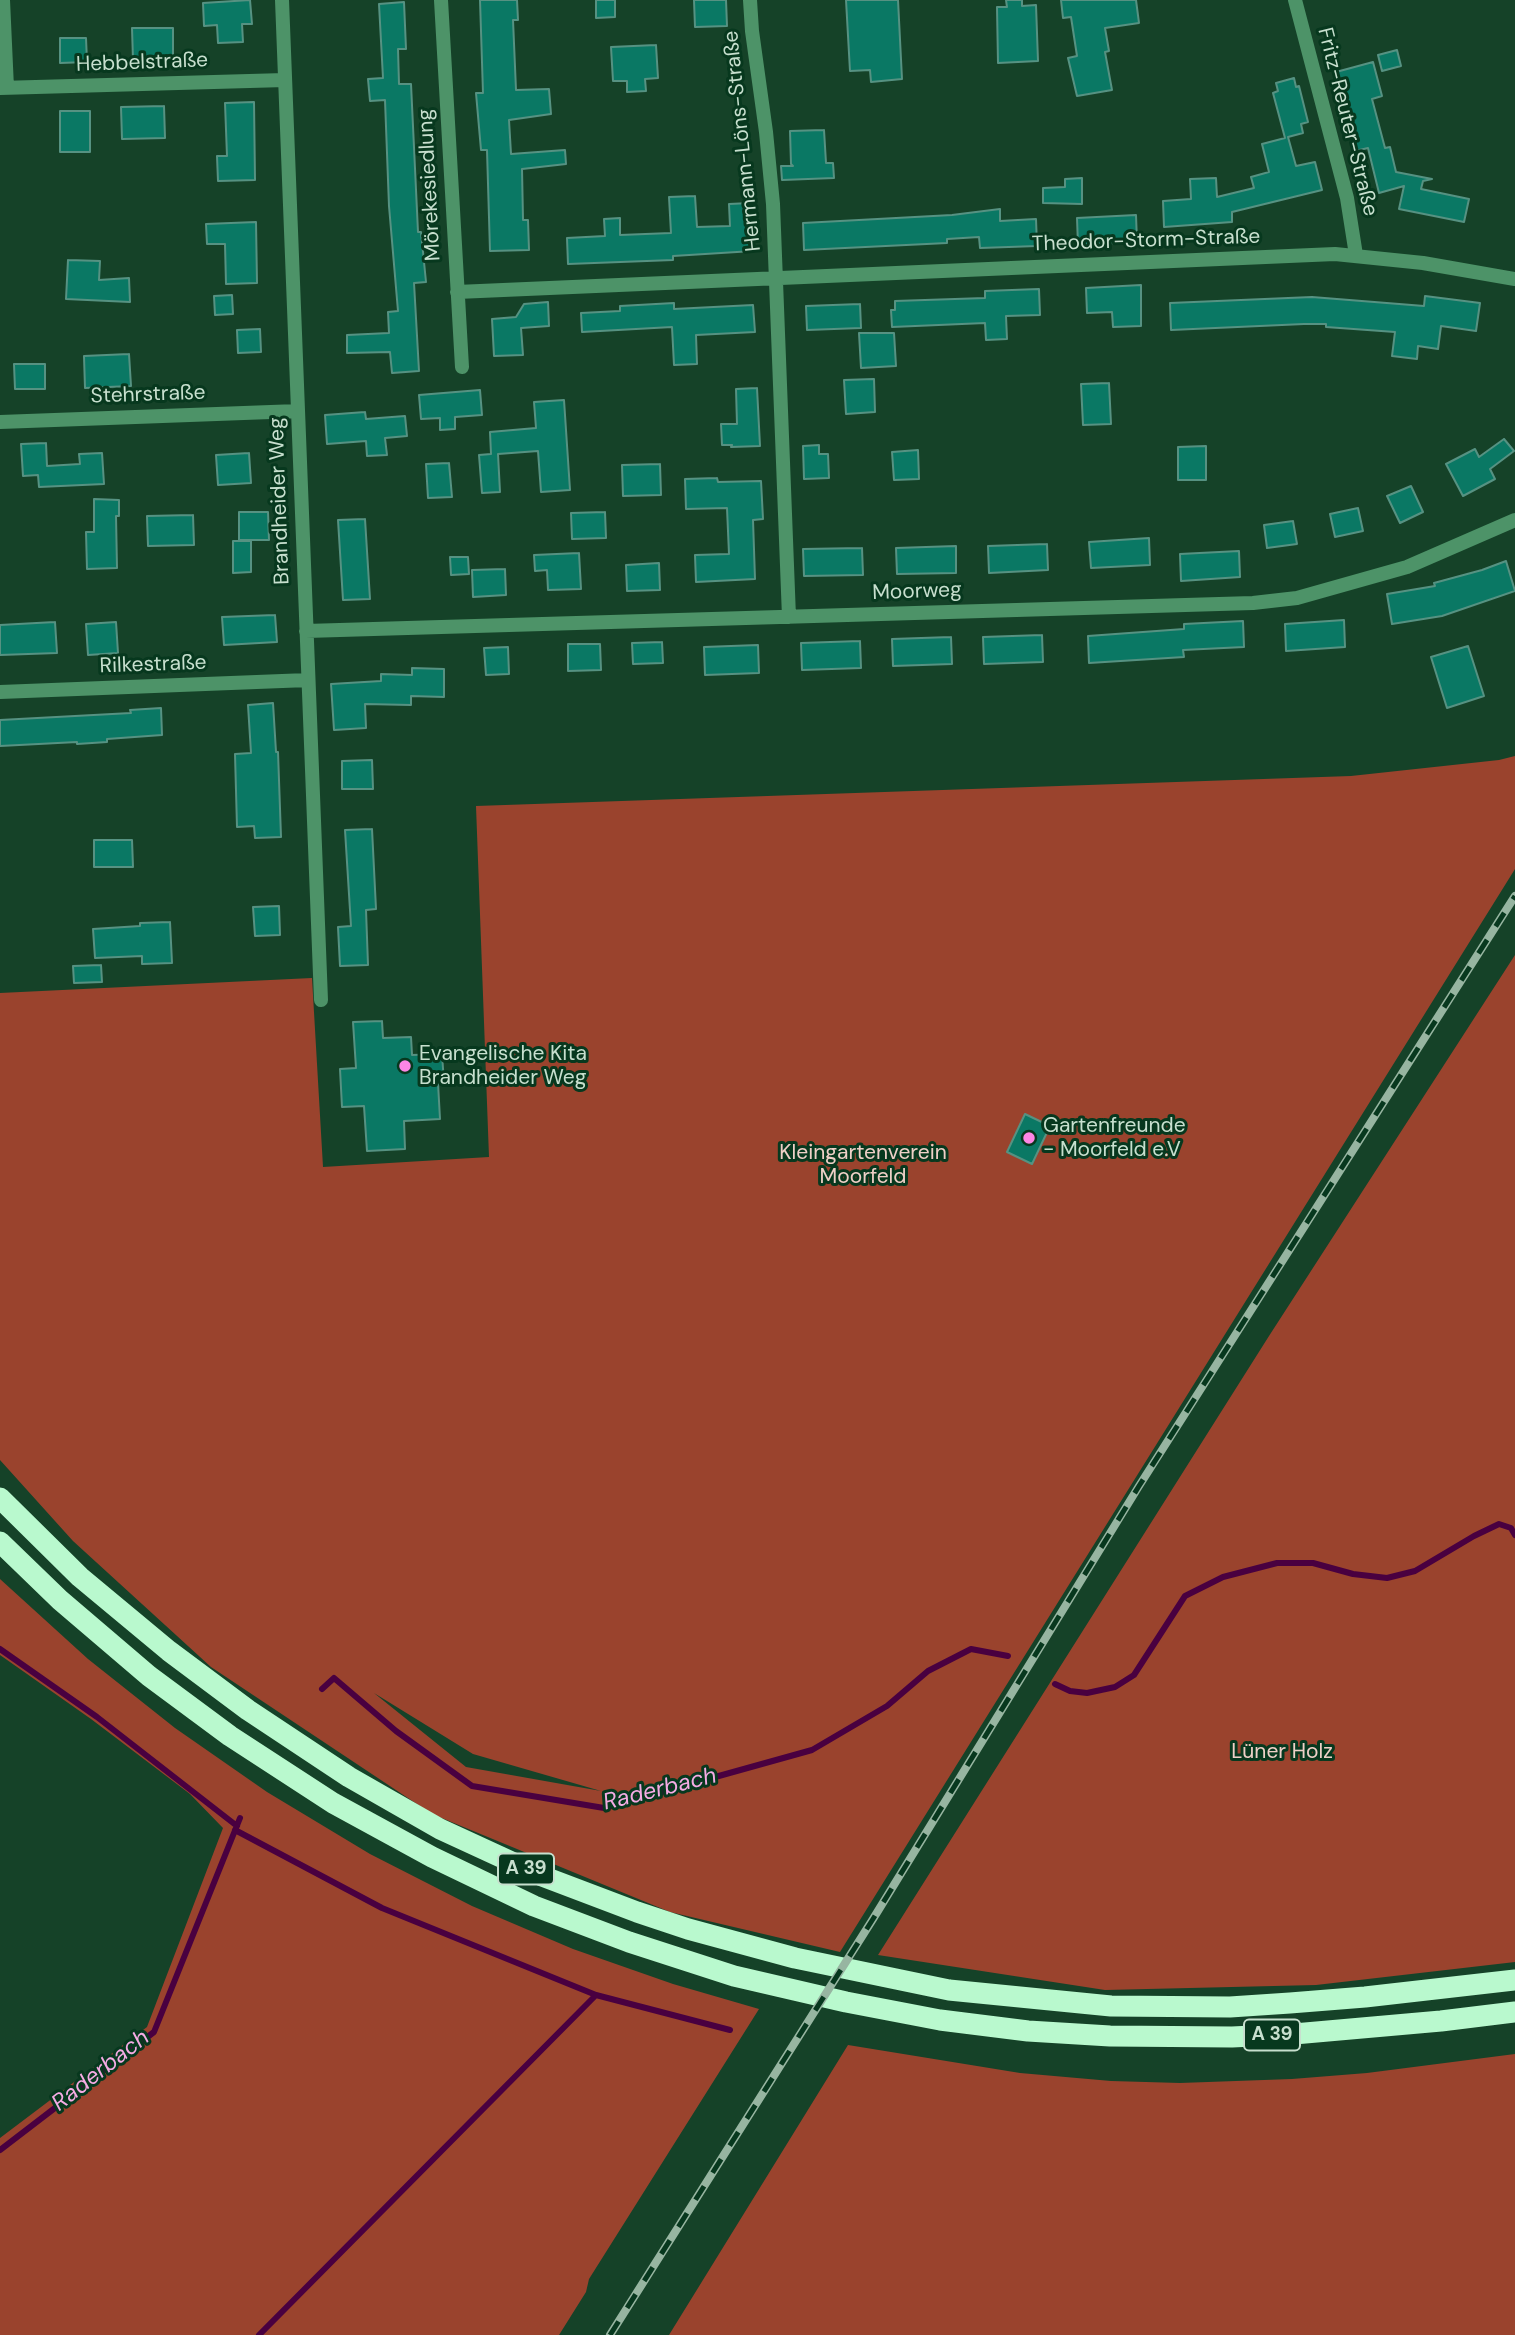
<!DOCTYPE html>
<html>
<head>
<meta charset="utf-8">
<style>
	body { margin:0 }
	canvas { display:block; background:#154228 }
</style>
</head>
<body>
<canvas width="1515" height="2335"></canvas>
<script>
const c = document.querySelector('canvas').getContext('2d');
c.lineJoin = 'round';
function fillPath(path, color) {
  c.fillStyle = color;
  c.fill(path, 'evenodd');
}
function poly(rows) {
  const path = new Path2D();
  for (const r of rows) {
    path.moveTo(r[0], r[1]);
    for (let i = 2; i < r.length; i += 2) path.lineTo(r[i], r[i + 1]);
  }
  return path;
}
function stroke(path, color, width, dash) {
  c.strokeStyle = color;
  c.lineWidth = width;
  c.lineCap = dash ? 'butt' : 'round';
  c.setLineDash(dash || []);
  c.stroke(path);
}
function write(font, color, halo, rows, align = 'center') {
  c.font = font + ' "DM Sans",sans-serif';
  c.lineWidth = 6;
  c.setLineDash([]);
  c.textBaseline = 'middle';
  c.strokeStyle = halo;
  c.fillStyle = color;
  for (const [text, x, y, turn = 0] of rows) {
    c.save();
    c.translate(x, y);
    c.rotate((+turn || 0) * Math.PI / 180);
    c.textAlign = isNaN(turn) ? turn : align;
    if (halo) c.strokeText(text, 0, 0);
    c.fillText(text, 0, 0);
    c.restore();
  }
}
fillPath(poly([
	[1515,756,1515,869,840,1952,670,1912,432,1814,211,1667,73,1541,0,1460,0,993,312,978,323,1167,489,1157,476,806,1351,776,1499,760],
	[374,1693,473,1754,601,1791,466,1767],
	[1515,955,1515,1962,1316,1985,1105,1990,878,1955,1269,1336],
	[0,1579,88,1659,175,1728,267,1792,370,1854,472,1906,573,1949,673,1984,759,2009,589,2279,586,2292,559,2335,0,2335,0,2138,147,2027,223,1828,190,1794,91,1719,0,1655],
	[848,2045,1020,2073,1111,2081,1180,2083,1292,2079,1367,2073,1515,2054,1515,2335,669,2335]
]), '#9a432d');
stroke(poly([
	[0,1649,97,1717,237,1826],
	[1055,1684,1070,1691,1087,1693,1115,1687,1134,1675,1185,1596,1223,1577,1277,1563,1313,1563,1353,1574,1387,1578,1415,1571,1474,1536,1499,1524,1511,1528,1515,1535],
	[322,1689,334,1678,396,1731,472,1786,604,1808,812,1750,887,1706,928,1671,971,1649,1008,1656],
	[235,1830,382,1908,596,1995,259,2335],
	[596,1995,730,2030],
	[0,2150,154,2032,240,1818]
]), '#490040', 6);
const building = poly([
	[250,0,252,24,242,24,243,42,218,43,217,25,204,26,203,3,250,0],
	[480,0,517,0,518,20,513,20,516,90,549,89,551,114,509,120,511,154,565,150,566,164,522,169,523,220,528,220,529,250,490,251,487,150,481,150,476,93,483,93,480,0],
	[596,0,615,0,615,17,596,18,596,0],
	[694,0,726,0,727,26,695,27,694,0],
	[846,0,898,0,902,79,871,82,870,70,850,71,846,0],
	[1006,0,1022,0,1022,6,1036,5,1038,61,998,63,997,7,1007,7,1006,0],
	[1061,0,1136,0,1139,23,1105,28,1109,51,1105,52,1112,90,1077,96,1068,58,1077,56,1071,17,1063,18,1061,0],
	[404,2,406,49,398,49,399,84,411,84,418,232,421,232,426,282,414,283,419,371,392,373,390,352,347,353,347,335,389,333,388,312,398,311,389,206,385,100,370,101,368,79,383,78,379,4,404,2],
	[132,28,173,28,173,59,133,60,132,28],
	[60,38,86,38,87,62,60,63,60,38],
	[656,45,658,78,645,79,646,91,627,92,627,81,613,81,611,47,656,45],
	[1397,50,1401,66,1382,71,1378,55,1397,50],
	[1373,62,1382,96,1372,99,1385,148,1390,147,1396,172,1432,179,1423,181,1421,189,1469,199,1464,222,1399,209,1404,186,1379,193,1368,148,1355,151,1336,72,1373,62],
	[1294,78,1296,87,1299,86,1308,122,1301,124,1303,133,1288,137,1296,166,1315,162,1322,190,1232,212,1232,222,1164,227,1163,201,1191,199,1190,179,1216,178,1217,197,1254,188,1251,177,1269,172,1262,144,1285,138,1273,93,1278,91,1276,83,1294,78],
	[254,102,255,180,218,181,217,156,227,156,225,103,254,102],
	[164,106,165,138,122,139,121,107,164,106],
	[60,111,90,111,90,152,60,152,60,111],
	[824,130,826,163,833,163,834,178,782,180,781,166,793,166,791,164,790,131,824,130],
	[1082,178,1082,204,1043,203,1043,188,1065,187,1065,179,1082,178],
	[695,196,697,227,730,226,729,204,750,203,753,251,673,256,673,260,568,264,567,238,605,236,604,219,620,218,620,235,671,233,669,197,695,196],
	[1000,209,1000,221,1036,219,1037,246,980,248,979,237,947,239,947,243,804,250,803,223,952,215,1000,209],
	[1136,215,1137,242,1078,245,1077,218,1136,215],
	[256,222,257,283,226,284,225,244,207,244,206,224,256,222],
	[68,260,100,261,99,280,129,278,130,302,66,299,68,260],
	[1141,285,1141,326,1113,327,1112,312,1087,313,1086,288,1141,285],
	[1039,289,1040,315,1006,316,1007,339,986,340,985,323,892,327,891,310,895,310,895,301,985,298,985,291,1039,289],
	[232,295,233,314,215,315,214,296,232,295],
	[1425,296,1480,303,1476,331,1441,326,1438,349,1418,346,1417,359,1392,356,1395,332,1326,327,1326,324,1304,324,1171,330,1170,303,1312,297,1424,306,1425,296],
	[548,302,549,326,521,328,523,355,494,356,492,319,516,317,524,304,548,302],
	[674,303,674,309,753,305,755,332,696,335,697,364,674,365,672,327,582,332,581,313,620,311,620,306,674,303],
	[860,304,861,328,807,330,806,306,860,304],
	[260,329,261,352,238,353,237,330,260,329],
	[859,333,894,333,896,366,861,368,859,333],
	[129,354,131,386,85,388,84,356,129,354],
	[14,364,45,364,45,389,15,389,14,364],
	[874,379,875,412,846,414,844,380,874,379],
	[1109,383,1111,424,1083,425,1081,384,1109,383],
	[757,388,760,446,731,447,732,445,722,445,721,424,737,424,736,389,757,388],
	[480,390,482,415,455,417,455,429,440,430,440,418,421,419,419,395,480,390],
	[564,400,570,490,541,492,538,451,498,454,500,492,482,493,479,455,491,454,490,432,536,428,534,402,564,400],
	[365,412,366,419,405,416,407,436,385,438,387,455,367,456,366,441,327,444,325,415,365,412],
	[1504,439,1514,451,1490,469,1495,479,1463,496,1446,464,1475,449,1479,457,1504,439],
	[46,443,47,466,80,464,79,454,102,453,104,484,39,487,38,475,23,476,21,444,46,443],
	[819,445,819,454,828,454,829,478,804,479,803,446,819,445],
	[1206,446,1206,480,1178,480,1178,447,1206,446],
	[918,450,919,479,894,480,892,452,918,450],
	[249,453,251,483,218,485,216,455,249,453],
	[449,463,452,497,428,498,426,464,449,463],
	[660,464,661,495,623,496,622,465,660,464],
	[717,478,718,482,761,481,763,519,753,520,755,579,696,582,695,555,729,554,727,508,686,509,685,479,717,478],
	[1411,486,1423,512,1400,523,1387,496,1411,486],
	[94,499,119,500,119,516,116,516,117,568,87,569,86,532,94,532,94,499],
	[1358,508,1363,531,1335,537,1330,514,1358,508],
	[239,512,268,512,269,540,239,540,239,512],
	[605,512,606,538,572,539,571,513,605,512],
	[193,515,194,545,148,546,147,516,193,515],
	[365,519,370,599,343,600,338,520,365,519],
	[1293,521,1297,544,1267,548,1264,525,1293,521],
	[1149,538,1150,565,1091,568,1089,542,1149,538],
	[233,541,251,541,251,572,233,573,233,541],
	[1047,544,1048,570,989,573,988,546,1047,544],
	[956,546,956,573,897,574,896,548,956,546],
	[862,548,863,575,804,576,803,549,862,548],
	[1239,551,1240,577,1181,581,1180,554,1239,551],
	[579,553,581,589,548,590,547,570,535,571,534,555,579,553],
	[450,557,468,557,469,574,451,575,450,557],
	[1506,561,1515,591,1442,616,1392,624,1387,594,1435,586,1434,583,1482,570,1506,561],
	[659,563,660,590,627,591,626,565,659,563],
	[505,569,506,595,473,597,472,570,505,569],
	[275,615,277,642,224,645,222,617,275,615],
	[1344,620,1345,647,1286,651,1285,624,1344,620],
	[1243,621,1244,647,1183,650,1184,657,1089,663,1088,636,1184,629,1184,624,1243,621],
	[55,622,57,653,0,655,0,625,55,622],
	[116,622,118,653,88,655,86,624,116,622],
	[1042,635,1043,662,984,664,983,637,1042,635],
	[951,637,952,664,893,666,892,639,951,637],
	[860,641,861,668,802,670,801,643,860,641],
	[662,642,663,663,633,664,632,643,662,642],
	[568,644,600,644,601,670,568,671,568,644],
	[758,645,759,673,705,675,704,647,758,645],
	[1468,646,1484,696,1447,708,1431,657,1468,646],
	[508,647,509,674,486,675,484,648,508,647],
	[412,668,444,669,444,697,411,696,411,705,365,704,366,728,334,730,331,684,381,681,381,674,412,675,412,668],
	[273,703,276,752,278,752,281,837,255,838,254,826,237,827,235,754,251,753,248,705,273,703],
	[161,708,162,735,107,739,107,742,77,744,77,742,0,746,0,720,131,713,130,710,161,708],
	[372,760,373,789,342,789,342,761,372,760],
	[372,829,376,909,366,910,368,965,340,966,338,927,351,926,345,830,372,829],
	[94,840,132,840,133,867,94,867,94,840],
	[279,906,280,935,255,936,253,907,279,906],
	[170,922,172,963,142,964,142,956,95,958,93,929,140,926,140,923,170,922],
	[101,965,102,982,74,983,73,966,101,965],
	[382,1021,383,1038,411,1037,412,1055,442,1054,444,1083,438,1083,440,1119,404,1121,405,1149,367,1151,364,1106,342,1107,340,1069,356,1068,353,1022,382,1021],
	[1025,1114,1050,1126,1032,1164,1007,1152,1025,1114]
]);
fillPath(building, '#0a7864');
stroke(building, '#569282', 2);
stroke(poly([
	[3,0,7,88],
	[282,0,321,1000],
	[441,0,462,367],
	[750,0,752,31,766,132,773,204,789,617],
	[1295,0,1347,198,1356,255],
	[0,88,285,80],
	[457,292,1335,254,1423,263,1515,279],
	[0,422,298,411],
	[306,631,1253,603,1297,598,1407,567,1515,520],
	[0,692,308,680]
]), '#4d9368', 14);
stroke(poly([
	[0,1498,80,1577,169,1651,248,1710,349,1777,440,1829,542,1876,637,1912,688,1929,795,1958,949,1990,1111,2006,1230,2007,1290,2003,1365,1997,1515,1980],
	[0,1542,60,1600,149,1676,230,1736,333,1803,432,1857,534,1906,629,1942,734,1976,846,2002,940,2020,1028,2031,1110,2036,1232,2037,1294,2034,1441,2021,1515,2012]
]), '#b9f9ce', 21);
const rail = poly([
	[610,2335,873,1919,1139,1486,1515,896]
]);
stroke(rail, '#97b5a1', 8);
stroke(rail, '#07381e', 5, [16]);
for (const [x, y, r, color] of [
	[405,1066,7,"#fc86e4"],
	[1029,1138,7,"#fc86e4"]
]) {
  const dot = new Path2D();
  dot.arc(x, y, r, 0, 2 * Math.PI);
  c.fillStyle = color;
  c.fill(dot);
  stroke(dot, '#07381e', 2.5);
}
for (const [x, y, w] of [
	[526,1869,56],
	[1272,2035,56]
]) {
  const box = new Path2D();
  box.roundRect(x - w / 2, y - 15.5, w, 31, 5);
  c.fillStyle = '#07381e';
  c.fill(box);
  stroke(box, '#c7dfce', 2);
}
write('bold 19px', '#c7dfce', null, [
	["A 39",526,1869],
	["A 39",1272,2035]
]);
write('21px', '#c7dfce', '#07381e', [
	["Hebbelstraße",142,63,-2],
	["Fritz-Reuter-Straße",1347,122,76],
	["Hermann-Löns-Straße",743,141,-96],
	["Mörekesiedlung",430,185,-93],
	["Theodor-Storm-Straße",1146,241,-2],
	["Stehrstraße",148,395,-2],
	["Brandheider Weg",280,501,-92],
	["Moorweg",917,592,-2],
	["Rilkestraße",153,665,-2]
]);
write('21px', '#c7dfce', '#07381e', [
	["Evangelische Kita",419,1054],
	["Brandheider Weg",419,1078],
	["Gartenfreunde",1043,1126],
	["- Moorfeld e.V",1043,1150]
], 'left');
write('21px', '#efd0c7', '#07381e', [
	["Kleingartenverein",863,1153],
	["Moorfeld",863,1177],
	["Lüner Holz",1282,1752]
]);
write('italic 23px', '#f5abe4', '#07381e', [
	["Raderbach",660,1790,-14],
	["Raderbach",101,2071,-38]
]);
</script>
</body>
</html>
